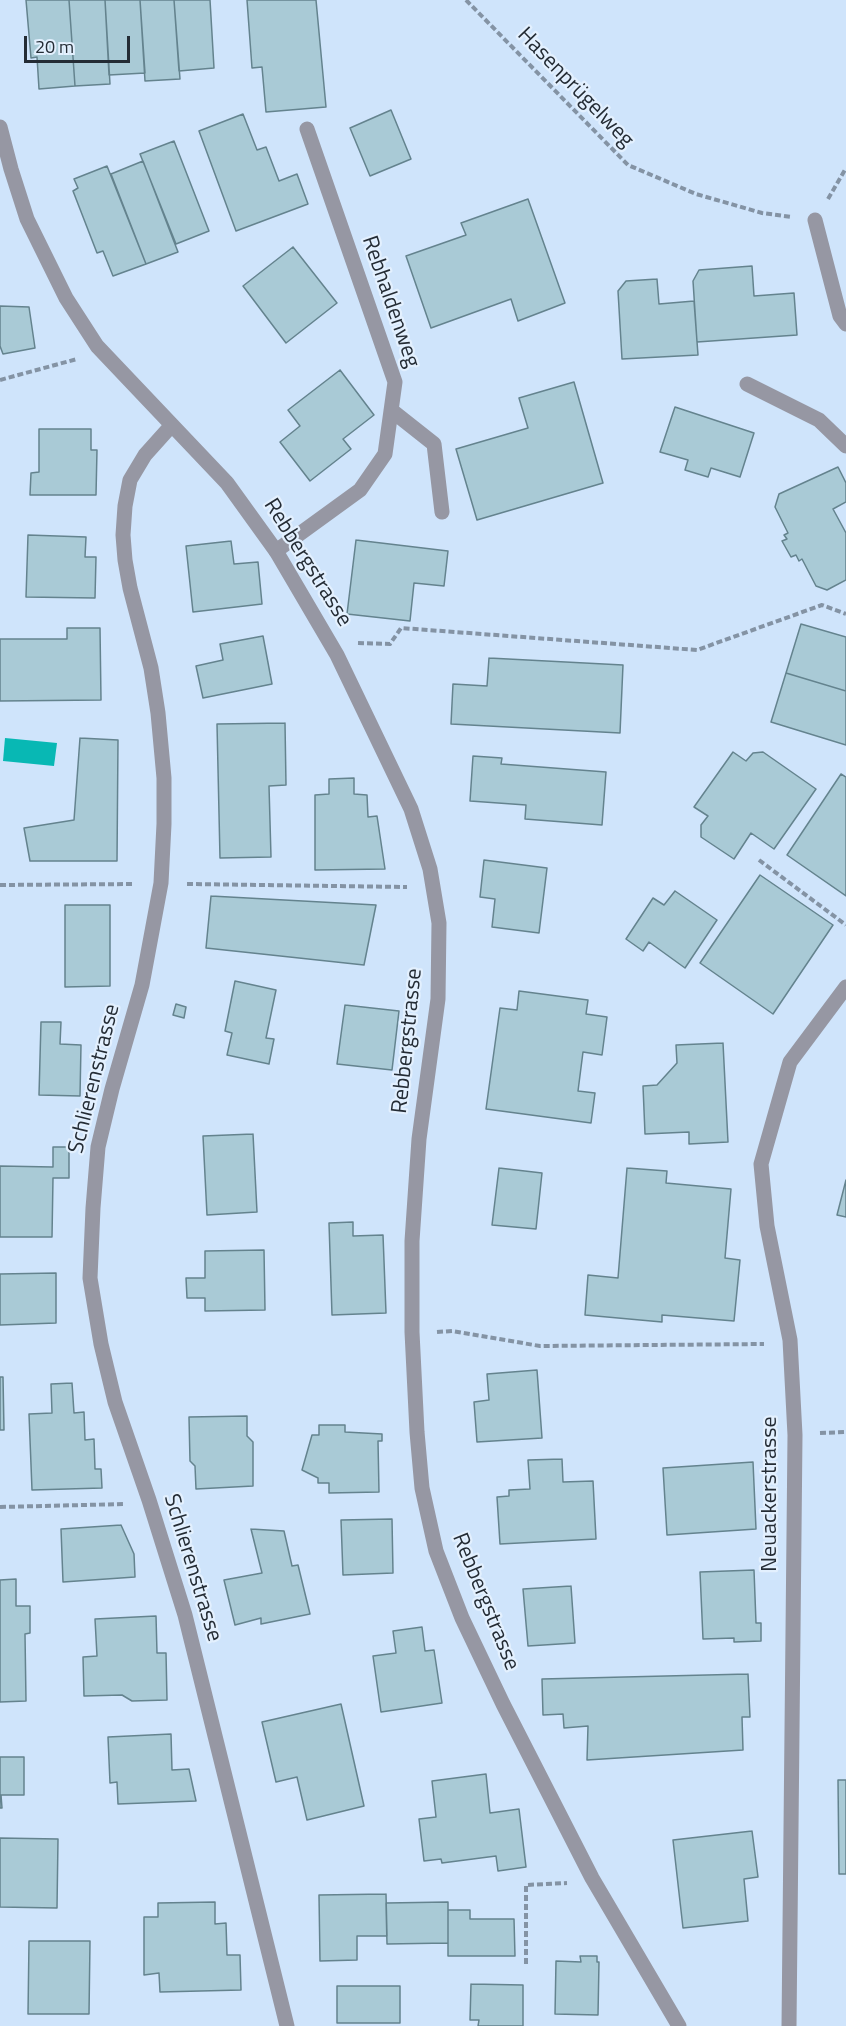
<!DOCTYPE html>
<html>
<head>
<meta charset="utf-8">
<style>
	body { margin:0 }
	#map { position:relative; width:846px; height:2026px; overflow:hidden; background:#cfe4fb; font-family:"Titillium Web",sans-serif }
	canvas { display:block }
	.scale { position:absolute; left:24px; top:36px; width:106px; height:27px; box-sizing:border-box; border:3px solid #242c35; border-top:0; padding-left:8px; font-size:18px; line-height:21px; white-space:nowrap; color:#242c35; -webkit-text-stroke:4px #e3f0fe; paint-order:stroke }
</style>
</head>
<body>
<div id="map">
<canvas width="846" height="2026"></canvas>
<div class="scale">20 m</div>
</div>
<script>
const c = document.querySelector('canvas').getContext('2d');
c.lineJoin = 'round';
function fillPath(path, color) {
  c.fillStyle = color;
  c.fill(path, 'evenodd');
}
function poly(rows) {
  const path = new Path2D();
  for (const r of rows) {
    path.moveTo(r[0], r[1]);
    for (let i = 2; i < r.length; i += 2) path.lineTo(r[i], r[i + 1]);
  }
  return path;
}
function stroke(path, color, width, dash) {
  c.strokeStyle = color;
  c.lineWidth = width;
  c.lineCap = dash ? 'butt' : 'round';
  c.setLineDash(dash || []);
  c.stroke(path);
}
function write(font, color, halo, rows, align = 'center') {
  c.font = font + ' "Titillium Web",sans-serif';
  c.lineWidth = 4.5;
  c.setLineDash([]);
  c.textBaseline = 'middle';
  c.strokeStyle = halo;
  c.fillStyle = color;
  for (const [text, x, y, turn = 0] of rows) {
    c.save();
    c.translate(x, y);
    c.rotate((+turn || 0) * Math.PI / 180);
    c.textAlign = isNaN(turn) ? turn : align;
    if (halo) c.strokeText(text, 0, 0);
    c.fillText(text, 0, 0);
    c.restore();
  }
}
fillPath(poly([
	[5,738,57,743,54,766,3,761]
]), '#08b8b4');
const building = poly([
	[26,0,69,0,75,86,39,89,37,57,31,58,26,0],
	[69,0,105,0,110,84,75,86,69,0],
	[105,0,140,0,145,73,109,75,105,0],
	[140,0,174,0,180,79,145,81,140,0],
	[174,0,210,0,214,68,179,71,174,0],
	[247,0,316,0,326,107,266,112,262,67,252,68,247,0],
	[391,110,411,159,370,176,350,128,391,110],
	[243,114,257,150,266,147,279,181,297,174,308,204,236,231,199,131,243,114],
	[174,141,209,231,176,244,140,154,174,141],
	[143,161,178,252,146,264,111,174,143,161],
	[107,166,146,264,113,276,103,251,97,253,73,191,78,188,74,179,107,166],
	[528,199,565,303,518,321,511,299,431,328,406,256,466,235,461,223,528,199],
	[293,247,337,303,286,343,243,286,293,247],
	[752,266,754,296,794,293,797,335,697,342,693,281,699,270,752,266],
	[657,279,659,304,694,301,698,355,622,359,618,291,626,281,657,279],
	[0,306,29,307,35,348,3,354,0,346,0,306],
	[340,370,374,415,343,439,351,449,310,481,280,442,300,426,288,410,340,370],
	[574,382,603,483,477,520,456,449,528,428,519,398,574,382],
	[675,407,754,433,740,477,711,468,708,477,685,470,688,460,660,452,675,407],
	[39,429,91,429,91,450,97,450,96,495,30,495,31,473,39,472,39,429],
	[838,467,846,483,846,502,833,509,846,533,846,580,827,590,816,586,802,559,799,561,796,555,791,557,782,541,787,539,784,535,788,533,775,507,779,494,838,467],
	[28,535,86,537,85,557,96,557,95,598,26,597,28,535],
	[356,540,448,551,444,586,414,583,410,621,347,614,356,540],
	[231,541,234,564,258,562,262,604,193,612,186,546,231,541],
	[801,624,846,637,846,691,786,673,801,624],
	[67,628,100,628,101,700,0,701,0,639,67,639,67,628],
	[263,636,272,684,203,698,196,666,223,660,220,644,263,636],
	[489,658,623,665,620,733,451,724,453,684,487,686,489,658],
	[786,673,846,691,846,745,771,722,786,673],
	[285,723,286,785,269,786,271,857,220,858,217,724,285,723],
	[80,738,118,740,117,861,30,861,24,828,74,820,80,738],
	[733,752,746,761,753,753,763,752,816,789,774,849,751,833,734,859,701,837,701,825,708,816,694,807,733,752],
	[473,756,502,758,501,764,606,772,602,825,525,819,526,805,470,801,473,756],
	[841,774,846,777,846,896,787,855,841,774],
	[354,778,354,794,367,795,368,817,377,816,385,869,315,870,315,795,329,794,329,779,354,778],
	[484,860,547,868,539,933,492,927,495,899,480,897,484,860],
	[760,875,833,925,773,1014,700,963,760,875],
	[675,891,717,920,685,968,649,942,643,951,626,939,653,898,664,905,675,891],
	[211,896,376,905,364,965,206,948,211,896],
	[65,905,110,905,110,986,65,987,65,905],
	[235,981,276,990,266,1038,274,1039,269,1064,227,1055,232,1033,225,1031,235,981],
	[519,991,588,1000,586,1014,607,1017,602,1055,583,1052,578,1091,595,1093,591,1123,486,1109,500,1008,517,1010,519,991],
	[176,1004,186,1007,184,1018,173,1015,176,1004],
	[345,1005,399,1011,392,1070,337,1064,345,1005],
	[41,1022,61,1022,60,1044,81,1045,80,1096,39,1095,41,1022],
	[723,1043,728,1142,689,1144,689,1132,645,1134,643,1086,657,1085,677,1063,676,1045,723,1043],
	[253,1134,257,1212,207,1215,203,1136,253,1134],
	[53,1147,69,1147,69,1178,53,1178,52,1237,0,1237,0,1166,53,1167,53,1147],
	[499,1168,542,1173,536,1229,492,1225,499,1168],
	[627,1168,667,1171,666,1183,731,1189,725,1258,740,1260,734,1321,662,1315,662,1322,585,1315,588,1275,618,1278,627,1168],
	[846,1180,846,1217,837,1215,846,1180],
	[353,1222,353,1236,383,1235,386,1313,332,1315,329,1223,353,1222],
	[264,1250,265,1310,205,1311,205,1298,187,1298,186,1278,205,1278,205,1251,264,1250],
	[56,1273,56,1323,0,1325,0,1274,56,1273],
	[537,1370,542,1438,477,1442,474,1402,489,1400,487,1374,537,1370],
	[0,1377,3,1377,4,1430,0,1430,0,1377],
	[72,1383,74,1413,84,1412,85,1440,94,1439,95,1469,101,1469,102,1488,32,1490,29,1414,52,1413,51,1384,72,1383],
	[247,1416,247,1436,253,1442,253,1486,196,1489,195,1466,190,1461,189,1417,247,1416],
	[319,1425,345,1425,345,1432,382,1434,382,1441,378,1441,379,1492,329,1493,329,1483,318,1483,318,1478,302,1470,312,1435,319,1435,319,1425],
	[562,1459,563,1482,593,1481,596,1539,500,1544,497,1497,509,1496,509,1490,530,1489,528,1460,562,1459],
	[753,1462,756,1529,667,1535,663,1468,753,1462],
	[392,1519,393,1573,343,1575,341,1520,392,1519],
	[121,1525,134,1554,135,1577,63,1582,61,1529,121,1525],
	[251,1529,284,1531,292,1566,298,1565,310,1614,261,1624,261,1618,235,1625,224,1580,262,1573,251,1529],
	[754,1570,756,1623,761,1623,761,1641,734,1642,734,1638,703,1639,700,1572,754,1570],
	[16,1579,16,1606,30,1606,30,1633,25,1634,26,1701,0,1702,0,1580,16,1579],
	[571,1586,575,1643,528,1646,523,1589,571,1586],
	[156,1616,157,1653,166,1653,167,1700,132,1701,122,1695,84,1696,83,1657,97,1656,95,1619,156,1616],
	[422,1627,425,1651,434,1650,442,1703,381,1712,373,1656,396,1653,393,1631,422,1627],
	[748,1674,750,1717,742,1717,743,1750,587,1760,588,1726,564,1728,563,1714,543,1715,542,1679,748,1674],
	[341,1704,364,1806,307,1820,297,1777,276,1782,262,1722,341,1704],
	[171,1734,172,1770,189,1769,196,1801,118,1804,117,1782,110,1783,108,1737,171,1734],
	[0,1757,24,1757,24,1795,1,1795,2,1808,0,1808,0,1757],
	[486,1774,490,1813,519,1809,526,1867,498,1871,496,1856,442,1863,441,1859,424,1861,419,1819,436,1817,432,1781,486,1774],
	[838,1780,846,1780,846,1874,839,1874,838,1780],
	[752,1831,758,1877,744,1879,748,1921,683,1928,673,1840,752,1831],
	[0,1838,58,1839,57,1908,0,1907,0,1838],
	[386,1894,387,1936,357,1936,357,1960,320,1961,319,1895,386,1894],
	[215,1902,215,1924,226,1923,227,1955,240,1955,241,1990,160,1992,159,1973,144,1975,144,1917,158,1917,158,1903,215,1902],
	[448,1902,448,1943,387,1944,386,1903,448,1902],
	[448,1910,470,1910,470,1919,514,1919,515,1956,448,1956,448,1910],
	[29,1941,90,1941,89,2014,28,2014,29,1941],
	[580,1956,597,1956,597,1962,599,1962,598,2015,555,2014,556,1961,581,1962,580,1956],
	[471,1984,523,1985,523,2026,478,2026,479,2020,470,2020,471,1984],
	[337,1986,400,1986,400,2023,337,2023,337,1986]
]);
fillPath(building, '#a9cad6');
stroke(building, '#64838e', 1.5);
stroke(poly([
	[466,0,628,165,696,194,762,213,792,217],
	[828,199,846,168],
	[0,380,77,359],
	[358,643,390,644,401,628,697,650,822,605,846,614],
	[759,860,846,925],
	[187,884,407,887],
	[0,885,134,884],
	[437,1332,452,1331,540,1346,764,1344],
	[820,1433,846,1432],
	[0,1507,125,1504],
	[526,1964,526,1885,567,1883]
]), '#8493a4', 4, [6, 3]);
stroke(poly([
	[747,384,819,420,846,446],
	[391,410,434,444,442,512],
	[276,551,360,490,385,454,395,382,307,129]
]), '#9697a3', 15);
stroke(poly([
	[0,127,11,169,27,219,66,298,97,346,227,483,276,551,337,655,411,809,430,869,439,923,438,999,419,1139,412,1241,412,1332,417,1432,422,1488,436,1551,462,1618,503,1704,592,1878,679,2026],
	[815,220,840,316,846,324],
	[171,426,145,455,130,480,125,506,123,535,125,560,130,588,151,668,158,713,164,778,164,824,161,883,142,985,112,1089,98,1147,93,1208,90,1278,101,1344,115,1402,149,1500,185,1615,287,2026],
	[789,2026,795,1435,790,1340,767,1226,761,1164,790,1062,846,987]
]), '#9697a3', 15);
write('22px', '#242c35', '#e3f0fe', [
	["Hasenprügelweg",575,88,46],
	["Rebhaldenweg",390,302,71],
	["Rebbergstrasse",307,563,58],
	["Rebbergstrasse",408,1041,-84],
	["Schlierenstrasse",95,1079,-76],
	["Neuackerstrasse",771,1494,-90],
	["Schlierenstrasse",192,1568,73],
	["Rebbergstrasse",485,1602,68]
]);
</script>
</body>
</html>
